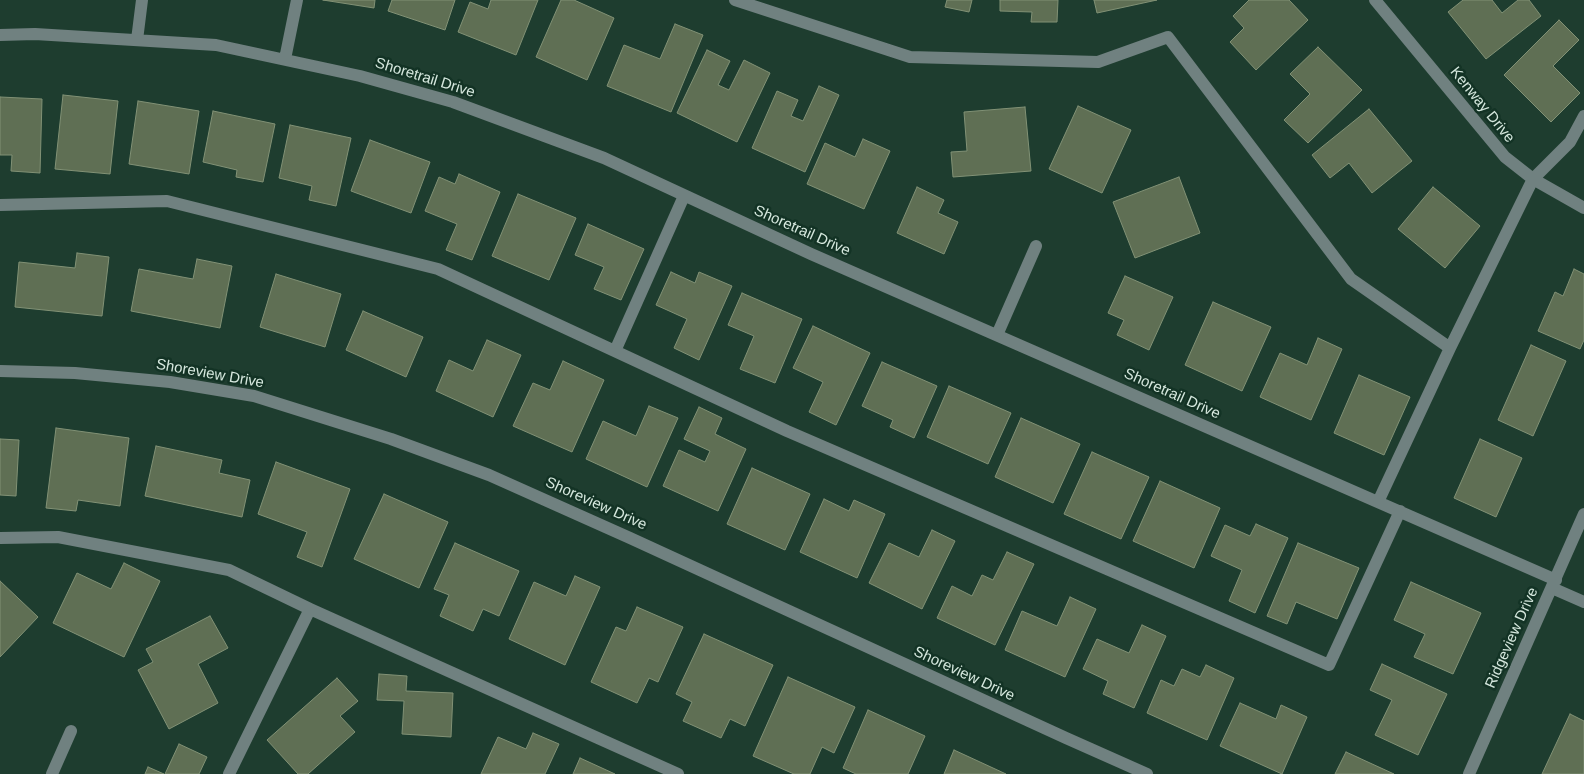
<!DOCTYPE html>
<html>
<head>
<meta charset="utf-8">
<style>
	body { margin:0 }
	canvas { display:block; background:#1e3d2f }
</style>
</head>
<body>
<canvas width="1584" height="774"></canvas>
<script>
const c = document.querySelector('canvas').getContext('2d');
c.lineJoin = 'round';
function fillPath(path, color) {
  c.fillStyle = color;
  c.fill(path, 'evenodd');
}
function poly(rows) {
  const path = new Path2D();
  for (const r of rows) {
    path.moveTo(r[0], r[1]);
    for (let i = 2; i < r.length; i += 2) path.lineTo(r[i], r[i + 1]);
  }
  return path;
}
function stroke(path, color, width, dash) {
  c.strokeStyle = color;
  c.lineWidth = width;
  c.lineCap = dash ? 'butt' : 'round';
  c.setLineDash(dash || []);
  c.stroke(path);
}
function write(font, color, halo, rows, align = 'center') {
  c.font = font + ' Arial,sans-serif';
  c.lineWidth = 5;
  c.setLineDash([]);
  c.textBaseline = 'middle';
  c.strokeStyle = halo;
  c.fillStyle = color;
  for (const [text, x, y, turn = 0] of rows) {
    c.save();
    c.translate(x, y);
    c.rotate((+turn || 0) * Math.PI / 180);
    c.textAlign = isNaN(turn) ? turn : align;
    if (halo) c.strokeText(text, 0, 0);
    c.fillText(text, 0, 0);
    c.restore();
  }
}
const building = poly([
	[323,0,375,0,374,8,323,0],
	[392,0,455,0,445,30,388,11,392,0],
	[491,0,538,0,516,55,458,32,470,2,488,9,491,0],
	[561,0,574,0,614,18,587,80,536,57,561,0],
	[947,0,972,0,969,12,945,7,947,0],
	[1000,0,1058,0,1057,22,1031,22,1032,12,1000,11,1000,0],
	[1094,0,1157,0,1097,13,1094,0],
	[1249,0,1289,0,1308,20,1256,70,1230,42,1244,28,1233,16,1249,0],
	[1463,0,1492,0,1502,13,1518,0,1529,0,1541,16,1486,59,1448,12,1463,0],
	[1559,20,1579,40,1553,66,1580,93,1551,122,1504,75,1559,20],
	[675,24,703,35,671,112,607,86,624,45,660,59,675,24],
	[1318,47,1362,90,1308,143,1284,120,1310,94,1290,74,1318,47],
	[707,50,730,61,718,85,729,90,744,60,770,73,737,142,677,113,707,50],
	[819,86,839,95,805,172,752,148,777,91,798,100,791,116,803,121,819,86],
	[63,95,118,101,110,174,55,169,63,95],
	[0,97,42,99,40,173,11,171,12,155,0,155,0,97],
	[138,101,199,111,189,174,129,164,138,101],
	[1078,106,1131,130,1102,193,1049,169,1078,106],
	[1025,107,1031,171,953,177,951,152,967,151,964,112,1025,107],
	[1369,109,1412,161,1372,193,1349,163,1330,178,1312,155,1369,109],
	[213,111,275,124,263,182,236,177,237,170,203,162,213,111],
	[290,125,351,138,336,206,309,200,312,186,279,178,290,125],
	[863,139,890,151,864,209,807,184,825,143,855,157,863,139],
	[370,140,430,162,411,213,351,191,370,140],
	[459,174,500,192,472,260,446,250,457,224,425,211,439,177,455,184,459,174],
	[1179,177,1200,233,1135,258,1113,202,1179,177],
	[917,187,944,200,938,213,958,222,944,254,897,233,917,187],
	[1433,187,1480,226,1445,268,1398,229,1433,187],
	[518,194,576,218,549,280,492,256,518,194],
	[588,224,644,249,621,300,594,289,604,267,575,255,588,224],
	[77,253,109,257,102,316,15,307,19,262,75,268,77,253],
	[197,259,232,266,220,328,131,311,139,269,193,279,197,259],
	[1574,269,1584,274,1584,340,1580,349,1538,331,1555,292,1563,296,1574,269],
	[671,272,695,283,699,272,732,286,699,360,674,348,687,319,656,305,671,272],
	[276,274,341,294,325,347,260,327,276,274],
	[1125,276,1173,297,1149,350,1117,335,1124,320,1108,313,1125,276],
	[742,293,802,319,775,383,740,369,754,336,728,325,742,293],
	[1213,302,1271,327,1242,391,1185,365,1213,302],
	[363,311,423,337,406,377,346,350,363,311],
	[813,326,870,353,836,425,809,412,823,382,793,368,813,326],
	[1318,338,1342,349,1311,420,1260,397,1280,353,1307,365,1318,338],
	[487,340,521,355,493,417,436,391,449,360,473,371,487,340],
	[1531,345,1566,361,1533,436,1498,420,1531,345],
	[563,361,604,380,572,452,513,426,533,383,550,390,563,361],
	[882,362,937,386,914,438,890,427,893,420,862,406,882,362],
	[1359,375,1410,397,1384,455,1334,433,1359,375],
	[949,386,1011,413,988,464,927,437,949,386],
	[649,406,678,418,647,487,586,459,603,421,636,436,649,406],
	[699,407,722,418,715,434,746,449,718,511,663,486,679,450,705,462,710,451,684,439,699,407],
	[1021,418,1080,444,1053,503,995,477,1021,418],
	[56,428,129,438,120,506,78,500,76,511,46,508,56,428],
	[0,439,19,440,16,496,0,495,0,439],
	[1480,439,1522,458,1496,517,1454,498,1480,439],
	[156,446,222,460,219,473,250,480,242,517,145,496,156,446],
	[1092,452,1149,477,1121,539,1064,514,1092,452],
	[276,462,350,489,322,567,297,557,307,532,258,514,276,462],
	[752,468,810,494,785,550,727,524,752,468],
	[1160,481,1220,508,1194,568,1133,541,1160,481],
	[384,494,448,522,419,588,354,559,384,494],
	[824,499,849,511,854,500,885,514,857,578,800,552,824,499],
	[1256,524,1288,538,1255,613,1229,601,1242,570,1211,556,1225,525,1250,536,1256,524],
	[932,530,955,541,922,609,869,583,889,543,919,557,932,530],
	[455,543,519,571,499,616,483,609,473,631,440,616,449,595,434,589,455,543],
	[1298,543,1359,568,1337,619,1296,602,1287,624,1267,616,1298,543],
	[1007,552,1034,564,995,645,937,618,952,586,972,596,982,575,993,580,1007,552],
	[124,563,160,581,124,657,53,623,77,573,111,589,124,563],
	[575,576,600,587,565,665,509,639,534,582,566,596,575,576],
	[0,581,38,617,0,657,0,581],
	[1411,582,1481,613,1453,674,1414,657,1425,634,1394,620,1411,582],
	[1070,597,1096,609,1065,677,1005,650,1022,611,1057,626,1070,597],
	[637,607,683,627,658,682,649,678,637,703,591,682,616,627,626,631,637,607],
	[210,616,228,648,198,664,218,703,169,729,138,670,153,662,146,649,210,616],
	[1142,625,1166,636,1134,708,1103,694,1108,681,1083,669,1097,639,1129,653,1142,625],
	[704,634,773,665,745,726,730,719,721,738,683,721,692,702,676,694,704,634],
	[1382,664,1447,694,1418,755,1375,735,1392,700,1370,690,1382,664],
	[1206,665,1234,678,1207,740,1147,713,1161,680,1174,686,1182,669,1200,677,1206,665],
	[379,674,407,676,406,691,453,693,451,737,402,734,404,701,377,700,379,674],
	[788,677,855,707,834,753,822,747,810,774,794,774,753,756,788,677],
	[337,678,358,701,340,716,355,732,308,774,298,774,267,740,337,678],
	[1240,703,1276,719,1281,705,1307,717,1282,774,1220,746,1240,703],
	[868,710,925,736,908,774,856,774,843,768,868,710],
	[1570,714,1584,721,1584,774,1542,774,1570,714],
	[533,733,559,744,545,774,481,774,498,737,526,749,533,733],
	[179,744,207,757,199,774,165,774,179,744],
	[954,750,1006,774,944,774,954,750],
	[1346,752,1394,774,1335,774,1346,752],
	[580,758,615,774,573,774,580,758],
	[148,767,164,774,145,774,148,767]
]);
fillPath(building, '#5f6f54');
stroke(building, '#819175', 1);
stroke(poly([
	[735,0,910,57,1098,62,1168,37,1351,279,1450,348],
	[1375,0,1505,157,1533,179,1584,208],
	[0,35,35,34,216,45,360,76,453,102,604,158,811,254,1556,580],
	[137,40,142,0],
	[285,59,297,0],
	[0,205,167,201,438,269,787,431,1329,665,1400,511],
	[997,335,1036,246],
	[615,351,684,196],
	[0,371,75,373,170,382,254,396,391,439,489,475,630,538,1066,738,1147,774],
	[1378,502,1450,348,1533,179,1570,142,1584,116],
	[0,538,58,537,229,570,310,609,229,774],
	[1552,588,1584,602],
	[310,609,678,774],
	[52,774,71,731],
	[1469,774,1584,514]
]), '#708180', 12);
write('15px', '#d6e8de', '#133325', [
	["Shoretrail Drive",425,78,17],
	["Kenway Drive",1482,105,51],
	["Shoretrail Drive",802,231,24],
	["Shoreview Drive",210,374,10],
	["Shoretrail Drive",1172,394,24],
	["Shoreview Drive",596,504,24],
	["Ridgeview Drive",1512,638,-66],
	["Shoreview Drive",964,674,25]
]);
</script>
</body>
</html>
